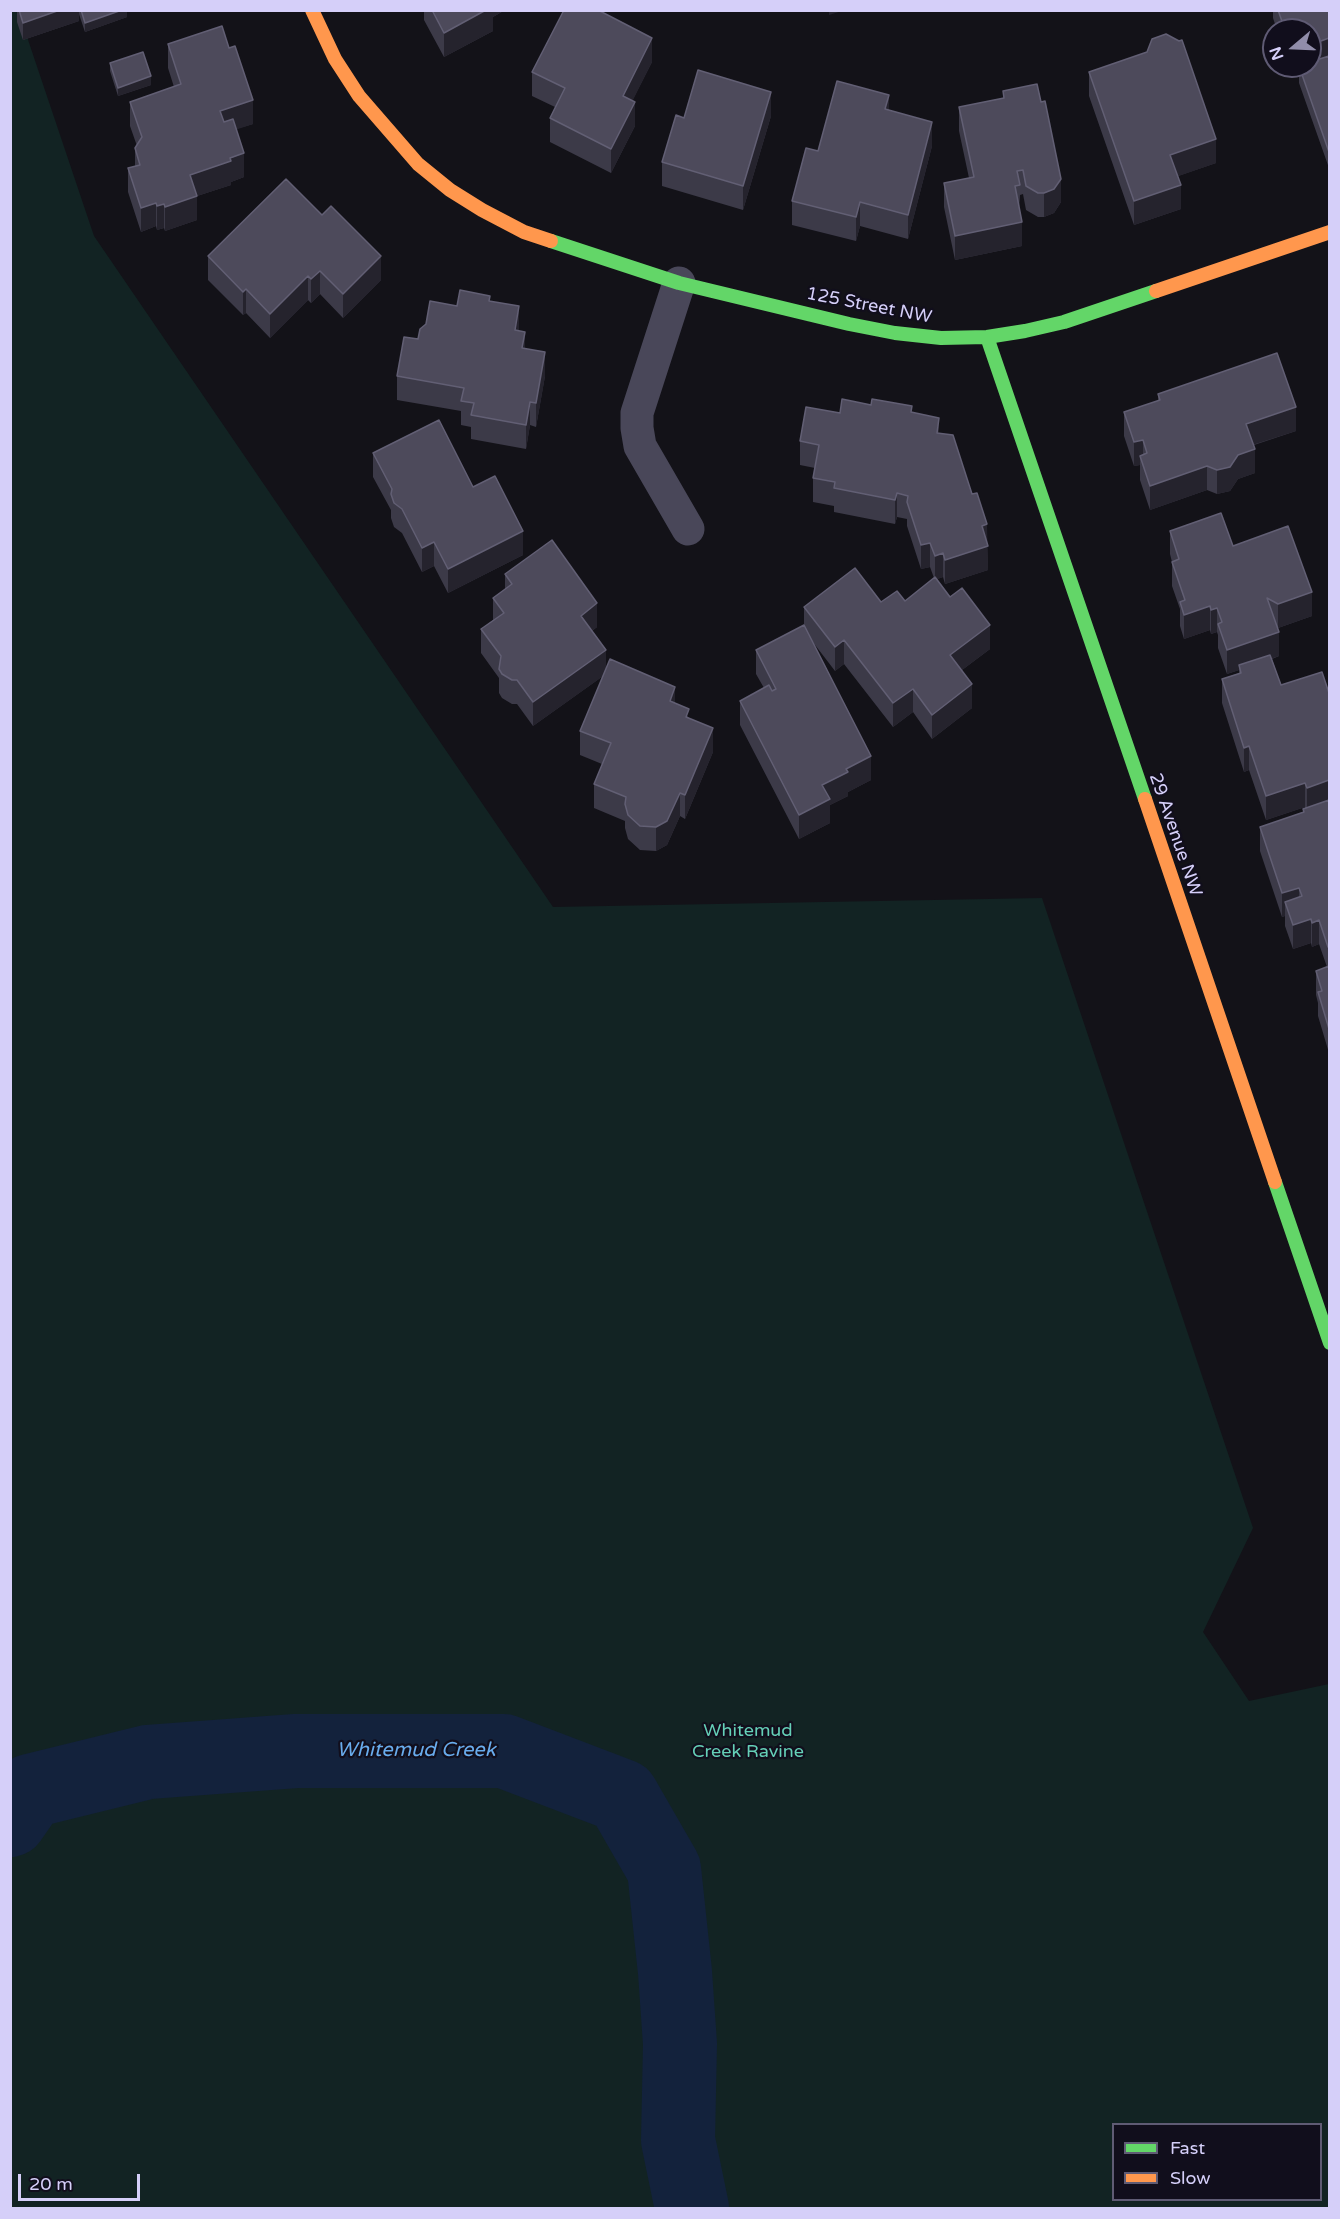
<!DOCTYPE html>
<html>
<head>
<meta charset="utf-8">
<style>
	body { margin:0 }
	#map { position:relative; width:1340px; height:2219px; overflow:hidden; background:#131218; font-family:"Varela Round",sans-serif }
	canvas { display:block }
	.frame { position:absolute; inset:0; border:12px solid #d5cff9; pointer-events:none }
	.legend { position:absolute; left:1112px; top:2123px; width:210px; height:78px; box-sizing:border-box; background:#110e1c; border:2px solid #5f5b74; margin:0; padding:8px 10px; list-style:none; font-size:18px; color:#d5cff9 }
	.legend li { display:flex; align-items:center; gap:12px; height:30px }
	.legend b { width:30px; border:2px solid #5f5b74 }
	.north { position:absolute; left:1262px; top:18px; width:60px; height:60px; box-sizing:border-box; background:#110e1c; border:2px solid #5f5b74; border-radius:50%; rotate:251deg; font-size:16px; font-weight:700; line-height:24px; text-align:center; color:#d5cff9 }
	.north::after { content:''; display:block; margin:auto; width:21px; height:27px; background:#918daa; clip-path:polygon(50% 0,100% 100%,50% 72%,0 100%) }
	.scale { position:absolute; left:18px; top:2174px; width:122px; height:27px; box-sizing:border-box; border:3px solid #d5cff9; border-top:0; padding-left:8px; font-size:18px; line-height:21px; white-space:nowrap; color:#d5cff9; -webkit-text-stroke:4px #110e1c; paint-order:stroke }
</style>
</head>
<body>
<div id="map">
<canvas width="1340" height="2219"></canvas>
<div class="frame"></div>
<ul class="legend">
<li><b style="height:8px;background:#63d668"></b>Fast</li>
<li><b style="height:8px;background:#ff974d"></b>Slow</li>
</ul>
<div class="north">N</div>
<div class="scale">20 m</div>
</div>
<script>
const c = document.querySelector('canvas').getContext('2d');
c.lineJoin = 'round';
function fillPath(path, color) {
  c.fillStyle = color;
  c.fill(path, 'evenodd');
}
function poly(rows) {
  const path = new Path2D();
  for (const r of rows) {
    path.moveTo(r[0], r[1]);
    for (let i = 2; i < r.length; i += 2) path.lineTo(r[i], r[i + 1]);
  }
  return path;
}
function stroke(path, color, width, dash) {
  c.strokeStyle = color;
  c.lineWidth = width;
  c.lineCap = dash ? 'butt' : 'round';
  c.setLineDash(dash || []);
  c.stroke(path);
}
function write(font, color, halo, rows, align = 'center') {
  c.font = font + ' "Varela Round",sans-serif';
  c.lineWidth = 4.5;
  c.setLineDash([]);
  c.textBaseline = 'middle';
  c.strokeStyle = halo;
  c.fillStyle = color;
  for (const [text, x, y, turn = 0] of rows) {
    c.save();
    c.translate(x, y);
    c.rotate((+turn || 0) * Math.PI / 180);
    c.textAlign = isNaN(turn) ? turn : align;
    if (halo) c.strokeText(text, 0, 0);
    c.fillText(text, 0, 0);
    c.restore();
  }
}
fillPath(poly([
	[18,10,94,236,553,907,1042,898,1253,1528,1203,1632,1249,1701,1329,1684,1330,2208,11,2208,10,11],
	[1114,2124,1320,2124,1320,2200,1114,2200]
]), '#122323');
stroke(poly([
	[10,1820,30,1791,148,1762,296,1751,504,1751,622,1796,664,1869,675,1972,680,2044,678,2140,692,2208]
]), '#13223c', 74);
stroke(poly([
	[679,283,637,413,637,428,640,446,688,529]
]), '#494759', 33);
stroke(poly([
	[551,241,679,283,849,324,895,333,941,338,987,337,1025,331,1064,322,1156,291],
	[987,337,1145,799],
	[1275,1182,1330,1343]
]), '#63d668', 14);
stroke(poly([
	[312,10,335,59,359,96,418,164,450,190,482,210,524,232,551,241],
	[1156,291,1330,232],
	[1145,799,1275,1182]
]), '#ff974d', 14);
fillPath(poly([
	[17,10,127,10,127,17,85,32,79,14,79,21,23,40,17,22],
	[424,10,505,10,493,17,493,31,444,57,424,20],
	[1273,10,1329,10,1329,168,1299,83,1299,72,1292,75,1289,66,1310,66,1310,30,1277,30,1273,18],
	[168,44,253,124,236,129,244,177,231,182,231,185,197,196,197,220,165,231,164,228,157,230,156,226,141,232,128,192,128,168,135,166,135,148,137,146,130,126,130,102,174,87,168,68],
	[652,62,632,101,635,126,611,173,550,142,550,118,555,107,532,96,532,72],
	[110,63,151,85,118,96,110,71],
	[1089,72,1216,163,1178,176,1181,209,1134,225,1089,96],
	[1003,91,1061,202,1054,213,1044,217,1038,217,1026,210,1023,194,1020,195,1019,209,1022,246,955,260,944,207,944,183,969,178,959,131,959,107,1003,98],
	[889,110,932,146,908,239,860,226,856,241,792,225,792,201,818,151],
	[771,116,743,210,662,186,662,162,684,118],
	[286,179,381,280,343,318,320,294,311,303,308,300,270,338,246,313,243,315,208,280,208,256],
	[490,301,519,331,525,349,545,376,536,427,530,425,526,449,471,439,471,427,461,425,461,411,397,400,397,376,418,339,457,306],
	[1158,394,1296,431,1254,445,1255,473,1238,479,1230,491,1217,494,1207,490,1150,510,1140,480,1140,465,1134,466,1124,436,1124,412,1158,401],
	[912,412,939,433,987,542,988,570,945,584,943,577,937,579,990,649,962,670,972,708,932,739,913,712,893,727,844,664,835,671,812,641,871,780,848,792,848,796,830,805,830,823,799,839,740,725,740,701,764,688,756,674,756,650,804,626,804,607,905,601,934,578,930,567,921,569,907,526,907,519,897,517,895,524,834,512,834,506,813,502,813,478,815,468,800,465,800,441,840,413],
	[373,453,473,487,523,555,448,593,434,566,422,572,402,533,394,527,391,518,391,510,373,477],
	[1170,531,1233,546,1312,616,1278,628,1279,656,1272,659,1281,685,1329,693,1329,1053,1318,1016,1318,1003,1316,995,1316,971,1327,967,1319,944,1312,947,1311,943,1293,949,1285,926,1285,916,1282,917,1260,851,1260,827,1303,812,1303,809,1305,808,1305,807,1266,820,1249,770,1244,772,1222,703,1222,679,1239,673,1239,670,1227,674,1218,648,1218,635,1217,632,1211,634,1210,630,1184,639,1180,626,1180,609,1172,586,1172,562,1170,554],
	[505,574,597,627,592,631,606,669,675,703,689,718,713,752,685,819,680,816,667,845,656,851,640,850,628,839,625,828,625,821,594,808,594,784,602,764,580,755,580,731,603,676,533,726,517,704,512,704,502,698,499,693,499,678,481,653,481,629,493,620,493,598,505,589]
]), '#3c3a48');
fillPath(poly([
	[60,10,79,10,79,21,23,40,23,23],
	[122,10,127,10,127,17,85,32,85,23],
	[486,10,505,10,493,17,493,31,444,57,444,33],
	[829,10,845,10,829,15],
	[652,38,652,62,623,120,623,96],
	[1329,38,1329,62,1301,72,1299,66,1299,72,1292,75,1292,66,1310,66,1310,45],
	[151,76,151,85,118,96,118,88],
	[771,92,771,116,743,210,743,186],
	[889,95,889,119,885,109],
	[253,100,253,124,220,135,220,111],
	[635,102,635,126,611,173,611,149],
	[932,122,932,146,908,239,908,215],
	[1216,139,1216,163,1170,179,1170,155],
	[244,153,244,177,231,182,231,185,197,196,197,220,165,231,165,207,190,175],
	[1061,179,1061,202,1054,213,1044,217,1044,193],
	[1181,185,1181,209,1134,225,1134,201],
	[860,202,860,226,856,241,856,217],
	[156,203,156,226,141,232,141,208],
	[164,204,164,228,157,230,157,206],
	[1022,222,1022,246,955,260,955,236],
	[381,256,381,280,343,318,343,294],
	[320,271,320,294,311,303,311,279],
	[308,276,308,300,270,338,270,314],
	[246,289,246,313,243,315,243,292],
	[519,306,519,330,515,354,515,330],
	[525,332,525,356,522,348],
	[545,352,545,376,536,427,536,403],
	[530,402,530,425,526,449,526,425],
	[1296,407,1296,431,1246,447,1246,424],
	[939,418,939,442,937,433],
	[1143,440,1143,464,1140,456,1140,465,1134,466,1134,442],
	[1255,449,1255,473,1238,479,1230,491,1217,494,1217,470,1238,455],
	[1207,466,1207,490,1150,510,1150,486],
	[897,493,897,517,895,524,895,500],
	[987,524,988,570,945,584,945,560,982,526],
	[523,531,523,555,448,593,448,569],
	[434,542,434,566,422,572,422,548],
	[930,543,930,567,921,569,921,545],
	[943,553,943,577,935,580,935,556],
	[1312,592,1312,616,1278,628,1278,604],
	[597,603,597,627,581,639,581,616],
	[1210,606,1210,630,1184,639,1184,615],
	[1217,608,1217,632,1211,634,1211,610],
	[990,625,990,649,950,679,950,655],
	[1279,632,1279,656,1241,669,1239,665,1239,670,1227,674,1227,650],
	[844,640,844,664,835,671,835,647],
	[606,650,606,674,533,726,533,702],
	[972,684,972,708,932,739,932,715],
	[675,687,675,711,670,701],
	[913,689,913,712,893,727,893,703],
	[713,728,713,752,685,819,685,795],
	[1249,746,1249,770,1244,772,1244,748],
	[871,756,871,780,848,792,848,796,830,805,830,823,799,839,799,815,822,785,846,769],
	[1329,774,1329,804,1307,812,1307,788],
	[1305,783,1305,807,1266,820,1266,796],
	[680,793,680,816,667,845,656,851,656,827],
	[1299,888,1299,912,1285,902,1285,916,1282,917,1282,893],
	[1311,919,1311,943,1293,949,1293,925],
	[1319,920,1319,944,1312,947,1312,923],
	[1328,947,1329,947,1329,971,1328,971]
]), '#25232d');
const building = poly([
	[19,10,60,10,23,23,19,10],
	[81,10,122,10,85,23,81,10],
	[432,10,486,10,444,33,432,10],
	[564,10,598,10,652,38,623,96,635,102,611,149,550,118,565,88,532,72,564,10],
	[1278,10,1329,10,1329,38,1310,45,1310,30,1285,30,1278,10],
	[222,26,229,48,235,46,253,100,220,111,224,122,233,119,244,153,230,158,231,161,190,175,197,196,165,207,164,204,157,206,156,203,141,208,128,168,140,165,135,148,142,137,130,102,181,84,168,44,222,26],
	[1166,34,1179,41,1182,40,1216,139,1170,155,1181,185,1134,201,1089,72,1147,52,1152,39,1166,34],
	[143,52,151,76,118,88,110,63,143,52],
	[1329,56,1329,152,1299,66,1310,66,1310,62,1329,56],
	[698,70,771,92,743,186,662,162,676,115,684,118,698,70],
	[837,81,889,95,885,109,932,122,908,215,860,202,856,217,792,201,806,148,818,151,837,81],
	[1037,84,1041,102,1045,101,1061,179,1054,189,1044,193,1038,193,1026,186,1023,170,1017,171,1020,185,1015,186,1022,222,955,236,944,183,974,177,959,107,1004,98,1003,91,1037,84],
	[286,179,322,215,331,206,381,256,343,294,320,271,311,279,308,276,270,314,246,289,243,292,208,256,286,179],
	[460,290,490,296,489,301,519,306,515,330,525,332,522,348,545,352,536,403,530,402,526,425,471,415,474,403,461,401,464,388,397,376,404,337,418,339,420,329,426,324,430,301,457,306,460,290],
	[1277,353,1296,407,1246,424,1255,449,1238,455,1230,467,1217,470,1207,466,1150,486,1140,456,1147,453,1143,440,1134,442,1124,412,1160,400,1158,394,1277,353],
	[842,399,871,405,872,399,912,406,911,412,939,418,937,433,953,435,972,494,977,493,987,524,982,526,988,546,945,560,943,553,935,556,930,543,921,545,907,502,908,496,897,493,895,500,834,488,835,482,813,478,819,445,800,441,806,407,840,413,842,399],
	[439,420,473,487,495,476,523,531,448,569,434,542,422,548,402,509,394,503,391,494,392,489,373,453,439,420],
	[1221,513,1233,546,1288,526,1312,592,1278,604,1267,598,1279,632,1227,650,1218,624,1222,622,1217,608,1211,610,1210,606,1184,615,1180,602,1185,600,1172,562,1179,559,1170,531,1221,513],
	[552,540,597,603,581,616,606,650,533,702,517,680,512,680,502,674,499,669,501,656,481,629,504,613,493,598,512,584,505,574,552,540],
	[855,568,881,602,897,591,905,601,935,577,950,597,962,588,990,625,950,655,972,684,932,715,913,689,893,703,844,640,835,647,804,607,855,568],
	[804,625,871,756,846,769,848,772,822,785,830,799,799,815,740,701,769,685,772,691,776,689,756,650,804,625],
	[1270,655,1281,685,1322,672,1329,693,1329,780,1307,788,1305,783,1266,796,1249,746,1244,748,1222,679,1241,673,1239,665,1270,655],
	[610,659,675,687,670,701,689,709,686,717,713,728,685,795,680,793,667,821,656,827,640,826,628,815,625,804,626,797,594,784,611,743,580,731,610,659],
	[1329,800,1329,947,1328,947,1319,920,1312,923,1311,919,1293,925,1285,902,1302,896,1299,888,1282,893,1260,827,1304,812,1303,809,1329,800],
	[1329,966,1329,1029,1318,992,1322,991,1316,971,1329,966]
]);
fillPath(building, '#4d4a5b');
stroke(building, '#625f74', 1.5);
write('18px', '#d5cff9', '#110e1c', [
	["125 Street NW",869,306,11],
	["29 Avenue NW",1175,835,71]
]);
write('18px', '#65d0b8', '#110e1c', [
	["Whitemud",748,1731],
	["Creek Ravine",748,1752]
]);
write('italic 20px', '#69aced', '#110e1c', [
	["Whitemud Creek",416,1751]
]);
</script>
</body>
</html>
